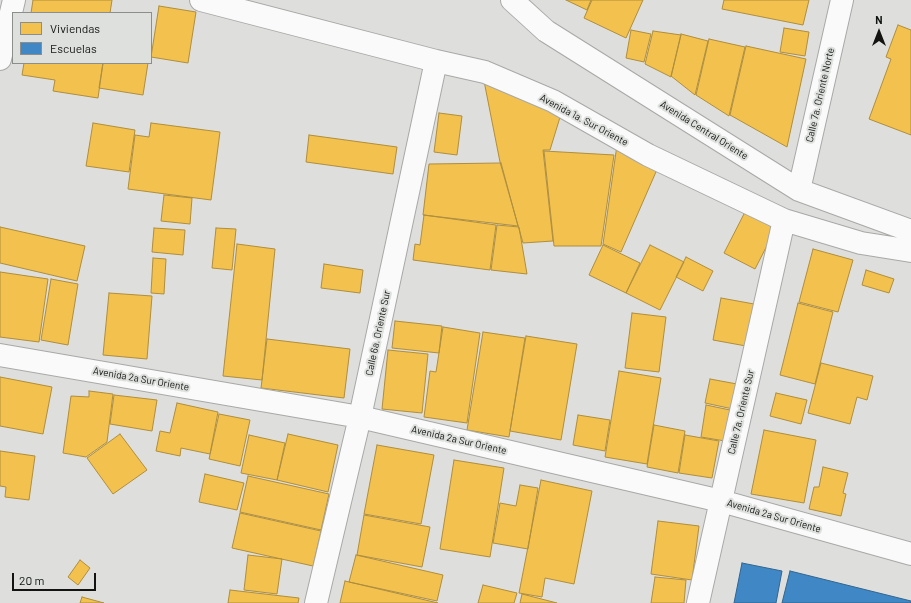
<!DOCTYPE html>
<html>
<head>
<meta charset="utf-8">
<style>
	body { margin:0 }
	#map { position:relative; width:911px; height:603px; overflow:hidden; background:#dedfdd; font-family:Barlow,sans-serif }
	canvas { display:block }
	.legend { position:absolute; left:12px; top:12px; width:140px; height:52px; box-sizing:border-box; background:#dde0dc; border:1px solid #8c8e8b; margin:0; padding:5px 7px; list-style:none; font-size:12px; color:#131412 }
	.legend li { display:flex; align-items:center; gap:8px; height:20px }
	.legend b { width:20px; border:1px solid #8c8e8b }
	.north { position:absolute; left:859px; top:12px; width:40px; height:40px; -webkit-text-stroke:3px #dde0dc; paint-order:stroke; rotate:0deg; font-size:11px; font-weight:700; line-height:16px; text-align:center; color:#131412 }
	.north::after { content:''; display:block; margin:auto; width:14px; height:18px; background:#131412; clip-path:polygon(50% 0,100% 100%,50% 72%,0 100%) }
	.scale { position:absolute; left:12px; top:573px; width:84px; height:18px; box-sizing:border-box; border:2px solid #131412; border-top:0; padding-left:5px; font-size:12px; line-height:14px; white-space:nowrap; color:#131412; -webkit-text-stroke:3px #dde0dc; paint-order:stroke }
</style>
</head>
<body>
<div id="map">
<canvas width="911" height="603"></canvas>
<ul class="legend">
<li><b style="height:11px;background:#f2c14e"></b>Viviendas</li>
<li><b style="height:11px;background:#3f88c5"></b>Escuelas</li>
</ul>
<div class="north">N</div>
<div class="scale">20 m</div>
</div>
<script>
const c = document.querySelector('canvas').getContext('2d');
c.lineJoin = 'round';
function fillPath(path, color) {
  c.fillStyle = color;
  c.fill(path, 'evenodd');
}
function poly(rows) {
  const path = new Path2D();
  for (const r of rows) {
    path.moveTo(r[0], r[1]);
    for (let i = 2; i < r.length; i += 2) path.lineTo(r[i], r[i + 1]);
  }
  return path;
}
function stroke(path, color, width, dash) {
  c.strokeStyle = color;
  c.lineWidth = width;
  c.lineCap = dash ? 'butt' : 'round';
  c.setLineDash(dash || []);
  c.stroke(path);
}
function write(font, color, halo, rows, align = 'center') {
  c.font = font + ' Barlow,sans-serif';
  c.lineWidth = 4;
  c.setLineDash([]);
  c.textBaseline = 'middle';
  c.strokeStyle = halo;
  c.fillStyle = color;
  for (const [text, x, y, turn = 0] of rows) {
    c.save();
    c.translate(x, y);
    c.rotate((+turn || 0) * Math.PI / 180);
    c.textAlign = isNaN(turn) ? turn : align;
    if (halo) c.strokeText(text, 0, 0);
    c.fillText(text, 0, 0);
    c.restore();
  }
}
const homes = poly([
	[33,0,112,0,110,13,31,13,33,0],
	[566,0,591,0,587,10,566,0],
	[592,0,643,0,626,38,584,18,592,0],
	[724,0,809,0,803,25,722,9,724,0],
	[159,6,196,12,188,63,151,57,159,6],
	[898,25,911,30,911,135,869,119,891,59,886,57,898,25],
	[784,28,809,32,805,56,780,52,784,28],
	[631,30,651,34,644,62,626,58,631,30],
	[653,31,681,35,671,77,645,64,653,31],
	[681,34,708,41,695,95,671,76,681,34],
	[709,39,745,47,729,116,696,95,709,39],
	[746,46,806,59,787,147,730,115,746,46],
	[24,63,103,63,98,98,53,91,55,80,22,75,24,63],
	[103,63,148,63,143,95,99,88,103,63],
	[484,81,561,114,550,150,543,150,553,241,523,243,500,162,484,81],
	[439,113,462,116,457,155,434,152,439,113],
	[93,123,135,130,129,172,86,166,93,123],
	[151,123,220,132,211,200,128,189,135,135,149,137,151,123],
	[309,135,397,147,393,174,306,162,309,135],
	[617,145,659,165,621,252,603,244,617,145],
	[544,151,614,155,601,246,554,246,544,151],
	[501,163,518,226,423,215,429,164,501,163],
	[164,195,192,198,190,224,161,221,164,195],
	[745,212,776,228,755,269,724,253,745,212],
	[424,215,496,225,490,270,413,260,415,244,420,245,424,215],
	[497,225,519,227,527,274,491,270,497,225],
	[0,227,85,246,77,281,0,263,0,227],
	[154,228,185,230,183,255,152,252,154,228],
	[216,228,236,229,232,270,212,268,216,228],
	[237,244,275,249,262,380,223,376,237,244],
	[603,245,640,263,626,293,589,275,603,245],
	[650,245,684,262,660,310,626,293,650,245],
	[813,249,853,260,838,312,799,302,813,249],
	[686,257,713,271,703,291,676,277,686,257],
	[153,258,166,259,164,294,151,293,153,258],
	[324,264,363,270,360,293,321,288,324,264],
	[866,270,894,279,889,293,862,285,866,270],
	[0,272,48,279,39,342,0,337,0,272],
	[51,279,78,284,68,345,41,340,51,279],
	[109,293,152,296,147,359,103,355,109,293],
	[721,298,754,304,746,346,713,340,721,298],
	[798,303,833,312,815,384,780,375,798,303],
	[632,313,666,317,659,372,625,368,632,313],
	[395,321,442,326,439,353,392,348,395,321],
	[443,327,480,333,467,423,424,417,430,371,436,372,443,327],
	[483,332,525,338,509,437,467,430,483,332],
	[526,336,577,344,561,440,510,431,526,336],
	[267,339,350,349,344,398,261,388,267,339],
	[388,350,428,354,422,413,382,409,388,350],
	[821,363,873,376,867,400,857,397,850,424,808,413,821,363],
	[619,371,661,378,647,464,605,457,619,371],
	[0,377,52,387,43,434,0,426,0,377],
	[710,379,737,384,733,409,705,403,710,379],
	[89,391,113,394,107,442,86,457,63,453,71,396,89,397,89,391],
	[776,393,807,400,801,424,770,416,776,393],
	[114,395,157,400,152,431,110,424,114,395],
	[177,403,218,412,210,454,181,448,180,456,156,451,160,431,170,433,177,403],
	[706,405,730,410,725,441,701,437,706,405],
	[219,414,250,420,240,466,209,459,219,414],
	[578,415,610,420,605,451,573,445,578,415],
	[654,425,685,431,678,473,647,467,654,425],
	[764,430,816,440,804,503,751,494,764,430],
	[120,434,147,470,113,494,87,458,120,434],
	[288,434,338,445,328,492,277,480,288,434],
	[249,435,285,443,277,480,241,473,249,435],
	[685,435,719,441,712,478,679,473,685,435],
	[377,445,434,455,421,524,364,514,377,445],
	[0,451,35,456,29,500,5,497,6,487,0,486,0,451],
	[454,460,504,468,490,557,440,549,454,460],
	[823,467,848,473,843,493,846,494,841,516,809,509,814,487,819,487,823,467],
	[205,474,244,483,237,510,199,502,205,474],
	[248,476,329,494,321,530,240,512,248,476],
	[541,480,592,491,574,584,545,578,542,597,519,593,541,480],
	[520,485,538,488,528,549,493,543,500,503,516,506,520,485],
	[240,513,321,531,313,566,232,548,240,513],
	[364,515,430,527,422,567,357,555,364,515],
	[658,521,699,526,692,580,651,574,658,521],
	[248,555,282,559,277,594,244,590,248,555],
	[356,555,443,575,437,601,349,582,356,555],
	[80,560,90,568,78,585,68,577,80,560],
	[655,577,686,580,684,603,651,603,655,577],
	[345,581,438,603,340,603,345,581],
	[483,585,517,593,514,603,478,603,483,585],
	[230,590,299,598,298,603,228,603,230,590],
	[522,594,557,603,520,603,522,594],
	[82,597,104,603,80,603,82,597]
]);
fillPath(homes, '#f2c14e');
stroke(homes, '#af8d3c', 1);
const schools = poly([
	[742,563,782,571,776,603,734,603,742,563],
	[790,571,911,601,911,603,782,603,790,571]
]);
fillPath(schools, '#3f88c5');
stroke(schools, '#32658f', 1);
const minor = poly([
	[201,0,436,61,485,72,553,101,648,155,784,220,861,243,911,251],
	[512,0,546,31,799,190,911,231],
	[0,59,14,0],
	[799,190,842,0],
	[0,355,360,417,721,501,911,554],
	[316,603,360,417,436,61],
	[698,603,784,220]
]);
stroke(minor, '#a8a9a7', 24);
stroke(minor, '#fafafa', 22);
write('10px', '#131412', '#dde0dc', [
	["Calle 7a. Oriente Norte",820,95,-77],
	["Avenida 1a. Sur Oriente",584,120,28],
	["Avenida Central Oriente",704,130,32],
	["Calle 6a. Oriente Sur",378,333,-78],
	["Avenida 2a Sur Oriente",141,379,10],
	["Calle 7a. Oriente Sur",741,412,-77],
	["Avenida 2a Sur Oriente",459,440,13],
	["Avenida 2a Sur Oriente",774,516,16]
]);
</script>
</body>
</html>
